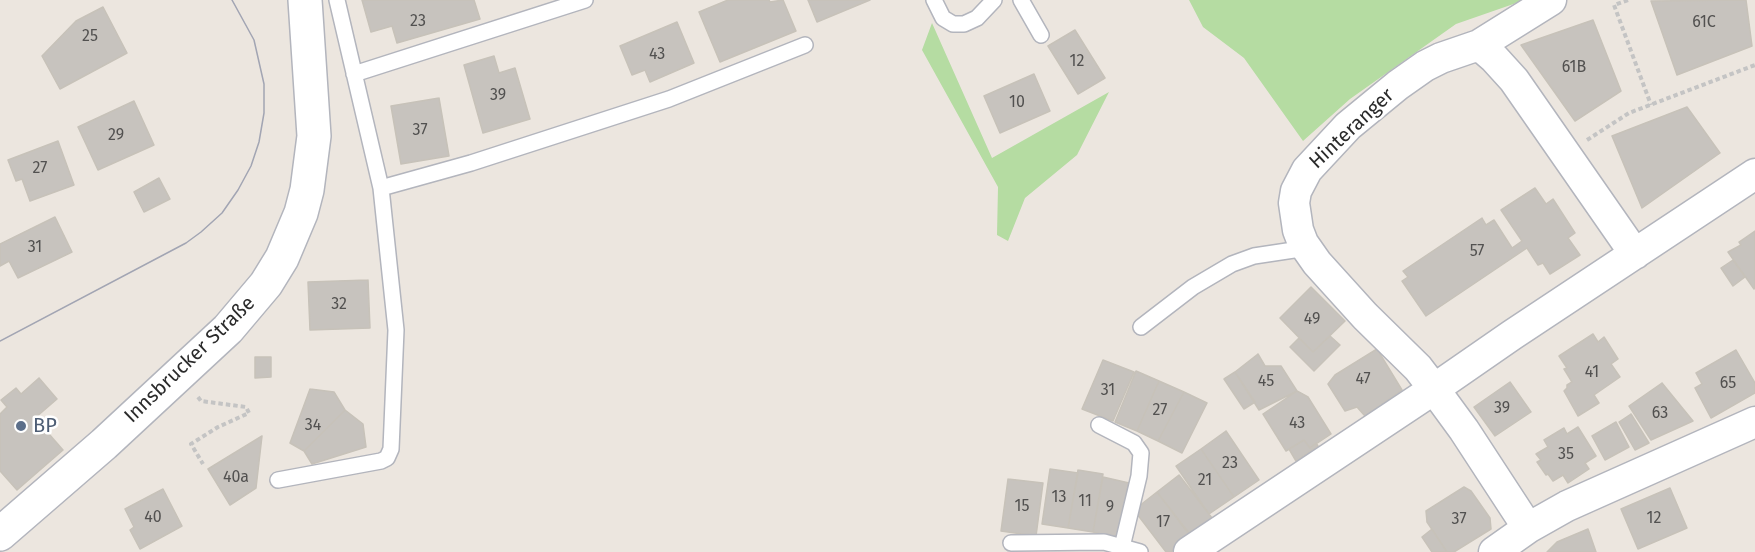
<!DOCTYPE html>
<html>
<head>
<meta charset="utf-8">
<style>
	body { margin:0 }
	canvas { display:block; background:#ece6df }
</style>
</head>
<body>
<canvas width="1755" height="552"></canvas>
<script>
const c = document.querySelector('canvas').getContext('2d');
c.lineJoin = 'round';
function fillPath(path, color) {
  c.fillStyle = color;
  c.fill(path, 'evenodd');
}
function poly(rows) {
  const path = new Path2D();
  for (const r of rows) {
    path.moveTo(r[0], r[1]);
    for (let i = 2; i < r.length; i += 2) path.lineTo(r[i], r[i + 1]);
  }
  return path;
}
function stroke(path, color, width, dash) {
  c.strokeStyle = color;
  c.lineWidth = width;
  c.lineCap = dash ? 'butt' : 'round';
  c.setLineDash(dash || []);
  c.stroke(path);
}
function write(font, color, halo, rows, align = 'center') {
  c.font = font + ' "Fira Sans",sans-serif';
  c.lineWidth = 5;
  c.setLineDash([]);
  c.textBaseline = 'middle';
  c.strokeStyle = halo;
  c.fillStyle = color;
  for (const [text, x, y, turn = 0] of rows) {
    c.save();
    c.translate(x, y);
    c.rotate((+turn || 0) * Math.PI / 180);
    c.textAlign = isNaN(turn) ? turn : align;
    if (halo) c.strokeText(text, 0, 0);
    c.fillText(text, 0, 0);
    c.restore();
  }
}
fillPath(poly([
	[1189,0,1525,0,1456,24,1350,99,1303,141,1244,58,1203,27],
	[932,23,992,158,1109,92,1077,155,1025,198,1008,241,997,235,998,187,922,50]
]), '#b5dca2');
const building = poly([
	[362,0,474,0,480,19,397,43,392,26,371,32,362,0],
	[728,0,769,0,770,2,783,0,796,31,720,62,699,12,728,0],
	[808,0,870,0,817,22,808,0],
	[1746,0,1752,46,1677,75,1651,1,1746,0],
	[103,7,127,53,60,89,42,56,76,21,103,7],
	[1593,20,1621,91,1575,121,1521,45,1593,20],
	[677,22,694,63,650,82,645,70,632,75,620,46,677,22],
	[1075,30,1105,78,1078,94,1048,46,1075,30],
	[494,56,499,73,515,68,530,119,483,133,464,65,494,56],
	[1034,74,1050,111,1000,133,984,96,1034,74],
	[439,98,449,156,401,164,391,106,439,98],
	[134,101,154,145,98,170,78,127,134,101],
	[1687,107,1720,153,1642,208,1612,136,1687,107],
	[58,141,74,185,30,201,22,179,16,181,8,160,58,141],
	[159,178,170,199,144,212,134,192,159,178],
	[1535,188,1546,204,1553,199,1575,233,1568,238,1580,255,1550,274,1543,263,1538,265,1527,248,1426,316,1402,281,1408,277,1403,271,1482,218,1486,225,1494,220,1512,248,1522,241,1501,210,1535,188],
	[55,217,72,252,18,278,9,261,0,266,0,244,55,217],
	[1755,231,1755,288,1754,289,1728,252,1741,245,1739,242,1755,231],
	[1733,260,1745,277,1733,286,1721,268,1733,260],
	[368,280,370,328,310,330,308,282,368,280],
	[1311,287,1345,321,1313,352,1280,318,1311,287],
	[1593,334,1598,342,1604,337,1618,359,1611,364,1620,377,1594,395,1599,403,1578,416,1564,391,1567,388,1567,385,1572,382,1564,369,1567,368,1559,356,1593,334],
	[1330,336,1340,345,1314,371,1290,347,1299,338,1313,352,1330,336],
	[1377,349,1402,390,1365,416,1357,407,1345,411,1328,384,1335,375,1377,349],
	[1736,350,1755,383,1755,393,1711,418,1695,388,1702,384,1696,373,1736,350],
	[1258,354,1265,366,1281,366,1297,391,1259,410,1235,372,1258,354],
	[255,357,271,357,271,377,255,378,255,357],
	[1103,360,1134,372,1113,421,1082,409,1103,360],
	[1136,371,1159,381,1137,431,1115,422,1136,371],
	[1235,372,1255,402,1244,409,1224,379,1235,372],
	[39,378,57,399,35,418,63,450,17,490,0,471,0,414,7,407,1,400,16,388,21,394,39,378],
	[1159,381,1184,392,1158,441,1137,431,1159,381],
	[1510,382,1531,412,1495,436,1474,407,1510,382],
	[1662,383,1693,421,1651,440,1629,406,1662,383],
	[310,389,334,392,345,410,304,451,290,443,310,389],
	[1297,391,1308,397,1331,434,1310,448,1304,440,1286,451,1263,414,1297,391],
	[1184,392,1207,403,1182,453,1158,441,1184,392],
	[345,410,363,424,366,447,312,464,304,451,345,410],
	[1631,414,1649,443,1635,450,1619,422,1631,414],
	[1616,422,1629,447,1605,460,1592,436,1616,422],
	[1578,427,1596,456,1585,463,1589,469,1568,483,1563,475,1553,481,1548,474,1546,475,1537,462,1541,460,1536,454,1548,447,1544,440,1564,428,1567,434,1578,427],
	[1226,431,1259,480,1234,497,1201,449,1226,431],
	[262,436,256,488,230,505,208,469,262,436],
	[1304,440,1310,448,1316,443,1318,446,1296,461,1289,449,1304,440],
	[1201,449,1234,497,1209,514,1176,466,1201,449],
	[1050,469,1078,473,1068,528,1042,524,1050,469],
	[1078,470,1103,474,1093,532,1068,528,1078,470],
	[1179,475,1215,522,1193,538,1157,492,1179,475],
	[1103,477,1129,483,1117,538,1093,532,1103,477],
	[1008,479,1043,483,1036,536,1001,531,1008,479],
	[1464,487,1471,491,1490,518,1491,529,1454,552,1447,552,1427,522,1426,511,1464,487],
	[1670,488,1687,528,1638,549,1621,509,1670,488],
	[163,489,182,526,140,549,130,530,134,527,125,509,163,489],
	[1157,492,1191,537,1171,552,1166,552,1134,510,1157,492],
	[1432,529,1447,552,1432,552,1422,537,1432,529],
	[1588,529,1596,552,1547,552,1557,542,1588,529]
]);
fillPath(building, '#c7c3be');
stroke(building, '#c7c2b9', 1.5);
const service = poly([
	[934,0,943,18,953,24,964,24,977,18,994,0],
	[1021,0,1041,35],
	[354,74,585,0],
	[381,188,471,163,669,99,805,45],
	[1141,327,1193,287,1232,264,1254,256,1307,248],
	[1099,425,1134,443,1141,453,1139,476,1122,547],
	[278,480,381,461,387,458,391,449,396,330,381,188,337,0],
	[1011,543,1104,542,1140,552]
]);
const minor = poly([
	[1551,0,1479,45,1441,58,1425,66,1398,85,1348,126,1307,170,1296,191,1294,203,1298,230,1303,243,1317,263,1365,316,1418,368,1434,389,1512,335,1755,174],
	[1479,45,1494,58,1514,80,1635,254],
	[1189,552,1434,389,1464,430,1528,528],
	[1494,552,1528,528,1567,506,1755,422]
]);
const secondary = poly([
	[0,534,104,444,228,329,266,284,282,258,301,213,307,190,314,136,305,0]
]);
stroke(service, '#b3b5bd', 18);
stroke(minor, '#b3b5bd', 33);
stroke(secondary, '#b3b5bd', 36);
stroke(poly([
	[1628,0,1614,5,1651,105],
	[1587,140,1629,113,1755,65],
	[198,397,201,401,246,407,249,413,218,427,191,444,203,464]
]), '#c4c4c4', 4, [4.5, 3]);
stroke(service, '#fff', 15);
stroke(minor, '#fff', 30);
stroke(secondary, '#fff', 33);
stroke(poly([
	[0,341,186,243,201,232,222,213,238,190,251,166,259,142,264,113,264,84,254,40,232,0]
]), '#a2a5b3', 1.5);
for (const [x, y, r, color] of [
	[21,426,6,"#5c6f8a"]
]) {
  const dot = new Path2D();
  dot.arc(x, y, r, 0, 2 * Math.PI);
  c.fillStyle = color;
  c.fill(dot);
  stroke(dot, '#fff', 2);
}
write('16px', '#525150', null, [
	["23",418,22],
	["61C",1704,23],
	["25",90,37],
	["43",657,55],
	["12",1077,62],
	["61B",1574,68],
	["39",498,96],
	["10",1017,103],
	["37",420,131],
	["29",116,136],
	["27",40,169],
	["31",35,248],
	["57",1477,252],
	["32",339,305],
	["49",1312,320],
	["41",1592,373],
	["47",1363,380],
	["45",1266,382],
	["65",1728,384],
	["31",1108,391],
	["39",1502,409],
	["27",1160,411],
	["63",1660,414],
	["43",1297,424],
	["34",313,426],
	["35",1566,455],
	["23",1230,464],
	["40a",236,478],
	["21",1205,481],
	["13",1059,498],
	["11",1085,502],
	["15",1022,507],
	["9",1110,508],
	["40",153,518],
	["12",1654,519],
	["37",1459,520],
	["17",1163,523]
]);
write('20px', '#2b2b2b', '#fff', [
	["Hinteranger",1352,129,-43],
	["Innsbrucker Straße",190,360,-44]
]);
write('20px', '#4e5e75', '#fff', [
	["BP",33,426]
], 'left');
</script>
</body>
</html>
